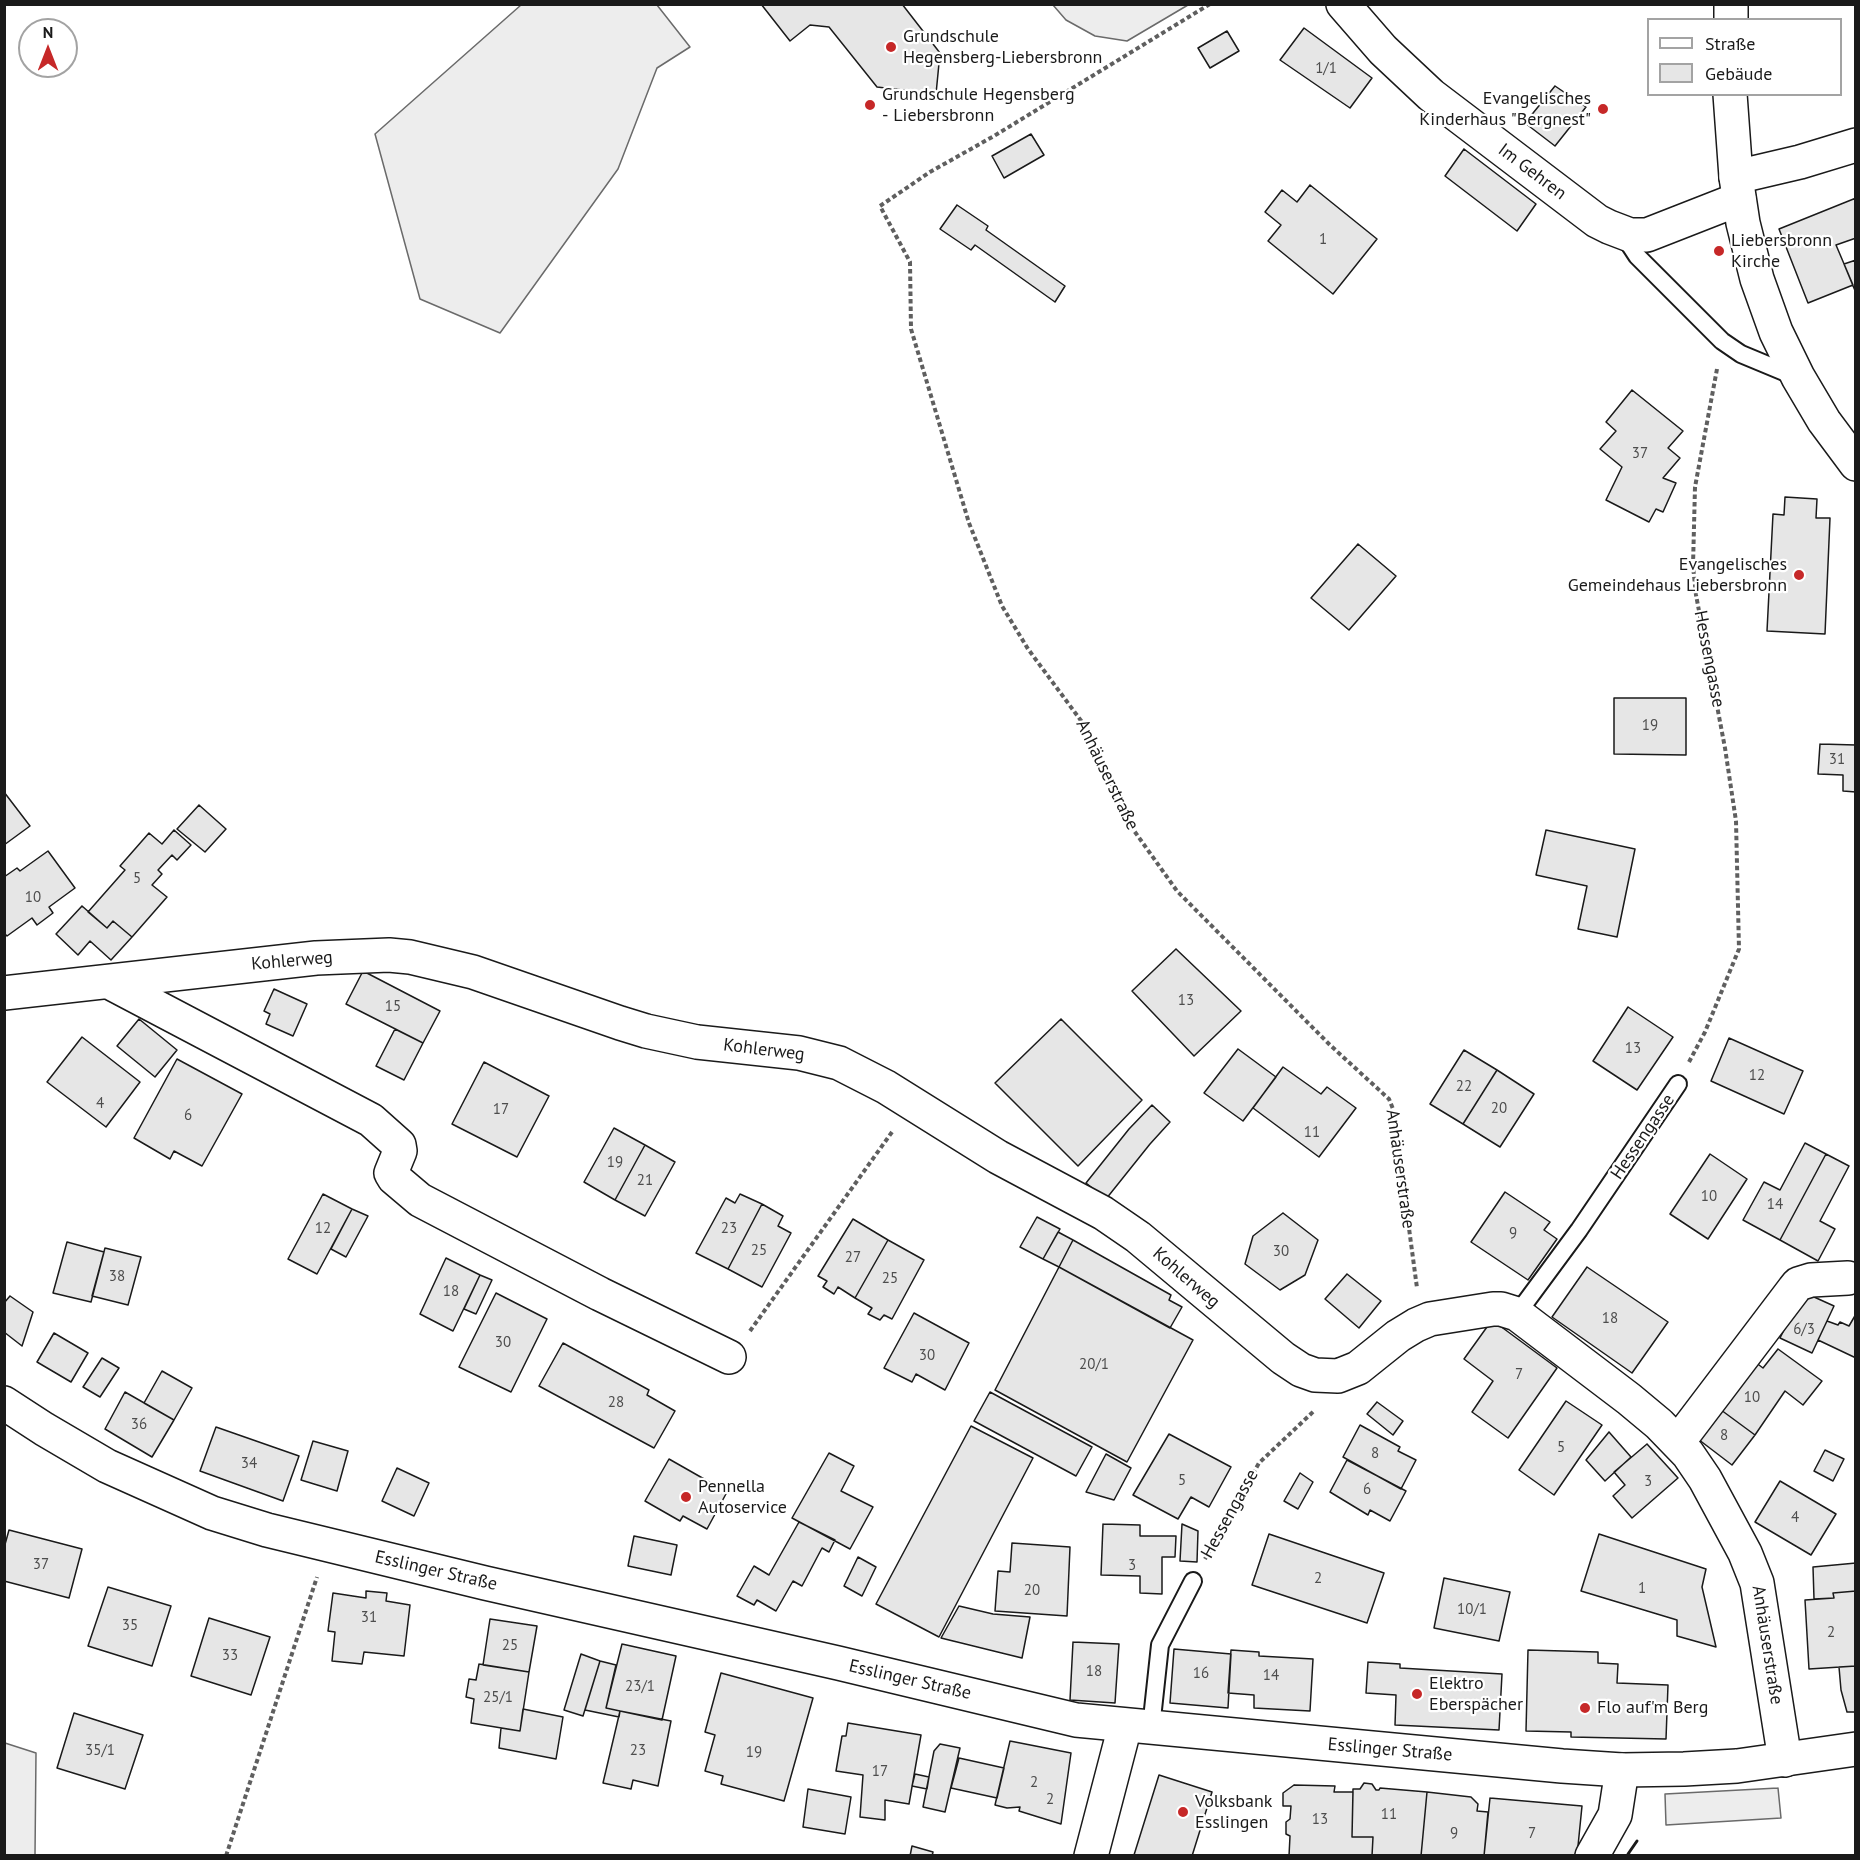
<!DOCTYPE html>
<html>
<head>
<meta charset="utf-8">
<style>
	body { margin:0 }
	#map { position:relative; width:1860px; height:1860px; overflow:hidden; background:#fff; font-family:"PT Sans",sans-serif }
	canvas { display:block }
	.frame { position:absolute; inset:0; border:6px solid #1a1a1a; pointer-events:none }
	.legend { position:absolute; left:1647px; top:18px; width:195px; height:78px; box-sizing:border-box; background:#fff; border:2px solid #a3a3a3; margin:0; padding:8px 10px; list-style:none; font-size:18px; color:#1a1a1a }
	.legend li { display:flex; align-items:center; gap:12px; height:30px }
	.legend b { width:30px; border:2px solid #a3a3a3 }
	.north { position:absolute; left:18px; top:18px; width:60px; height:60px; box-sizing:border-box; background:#fff; border:2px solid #a3a3a3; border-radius:50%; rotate:0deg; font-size:16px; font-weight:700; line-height:24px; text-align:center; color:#1a1a1a }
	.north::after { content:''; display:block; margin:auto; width:21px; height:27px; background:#c62828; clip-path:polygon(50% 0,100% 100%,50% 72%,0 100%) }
</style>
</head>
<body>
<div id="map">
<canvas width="1860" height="1860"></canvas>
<div class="frame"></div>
<ul class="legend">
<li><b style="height:8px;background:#fff"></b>Straße</li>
<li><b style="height:16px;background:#e6e6e6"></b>Gebäude</li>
</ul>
<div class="north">N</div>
</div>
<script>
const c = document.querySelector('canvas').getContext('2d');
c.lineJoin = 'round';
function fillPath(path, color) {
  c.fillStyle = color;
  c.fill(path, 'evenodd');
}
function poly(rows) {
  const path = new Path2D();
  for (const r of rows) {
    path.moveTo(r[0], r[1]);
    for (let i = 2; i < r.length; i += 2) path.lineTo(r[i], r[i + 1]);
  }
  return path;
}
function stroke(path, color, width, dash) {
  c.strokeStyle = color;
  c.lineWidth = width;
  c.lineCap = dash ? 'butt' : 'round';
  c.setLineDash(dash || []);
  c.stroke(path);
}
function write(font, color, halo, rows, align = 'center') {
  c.font = font + ' "PT Sans",sans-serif';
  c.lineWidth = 4.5;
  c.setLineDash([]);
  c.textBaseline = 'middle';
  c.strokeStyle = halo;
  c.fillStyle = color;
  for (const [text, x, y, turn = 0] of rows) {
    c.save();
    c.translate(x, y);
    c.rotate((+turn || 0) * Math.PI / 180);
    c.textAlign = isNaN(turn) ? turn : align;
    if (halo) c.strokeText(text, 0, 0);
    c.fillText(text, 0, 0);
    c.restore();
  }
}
const built = poly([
	[521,5,657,5,690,47,657,68,618,169,500,333,420,299,375,134,521,5],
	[1053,5,1188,5,1127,41,1095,36,1066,20,1053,5],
	[5,1743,36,1753,35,1855,5,1855,5,1743],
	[1778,1788,1781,1818,1666,1825,1665,1794,1778,1788]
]);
fillPath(built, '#ededed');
stroke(built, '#6a6a6a', 1.5);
const building = poly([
	[761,4,902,4,940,53,936,94,877,87,829,27,810,25,790,41,761,4],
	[1304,28,1372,78,1350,108,1280,60,1304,28],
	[1227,31,1239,51,1210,68,1198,48,1227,31],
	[1555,86,1586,107,1555,146,1525,123,1555,86],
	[1031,134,1044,155,1004,178,992,156,1031,134],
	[1464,149,1536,204,1517,231,1445,176,1464,149],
	[1310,185,1377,239,1333,294,1268,241,1281,225,1265,212,1282,190,1297,202,1310,185],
	[1856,198,1856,238,1836,245,1853,285,1808,303,1779,229,1856,198],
	[957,205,988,226,986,230,1065,286,1055,302,975,245,971,250,940,229,957,205],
	[1856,260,1856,293,1844,264,1856,260],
	[1632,390,1683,431,1668,448,1680,458,1663,478,1676,483,1663,512,1656,509,1649,522,1606,500,1622,467,1600,449,1616,431,1606,422,1632,390],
	[1785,497,1817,499,1816,518,1830,518,1825,634,1767,631,1773,514,1784,515,1785,497],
	[1358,544,1396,576,1349,630,1311,598,1358,544],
	[1614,698,1686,698,1686,755,1614,754,1614,698],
	[1820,744,1856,745,1856,792,1843,791,1843,775,1818,774,1820,744],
	[4,792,30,826,4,845,4,792],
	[199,805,226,829,205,852,177,829,199,805],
	[174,830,191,845,177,860,172,855,158,870,162,874,152,885,167,897,132,937,113,921,107,928,88,912,125,870,120,866,149,833,162,844,174,830],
	[1546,830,1635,849,1617,937,1578,929,1587,886,1536,875,1546,830],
	[48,851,75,888,49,907,53,913,37,925,32,918,7,936,4,933,4,877,17,868,20,871,48,851],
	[82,906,107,928,113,921,132,937,111,960,90,941,78,955,56,934,82,906],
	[1176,949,1241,1011,1194,1056,1132,991,1176,949],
	[363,971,440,1011,423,1043,346,1004,363,971],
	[274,989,307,1004,293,1036,266,1024,270,1014,264,1011,274,989],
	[1628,1007,1673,1037,1637,1090,1593,1061,1628,1007],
	[139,1019,177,1050,155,1077,117,1046,139,1019],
	[1061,1019,1142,1100,1078,1166,995,1083,1061,1019],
	[395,1029,423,1043,404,1080,376,1066,395,1029],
	[82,1037,140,1082,106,1127,47,1082,82,1037],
	[1729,1038,1803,1071,1784,1114,1711,1081,1729,1038],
	[1238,1049,1276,1077,1243,1121,1204,1093,1238,1049],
	[1464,1050,1497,1070,1463,1124,1430,1104,1464,1050],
	[177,1059,242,1094,202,1166,174,1151,170,1159,134,1138,177,1059],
	[484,1062,549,1096,517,1157,452,1124,484,1062],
	[1283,1067,1321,1094,1327,1087,1356,1108,1319,1157,1253,1108,1283,1067],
	[1497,1070,1534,1094,1500,1147,1463,1124,1497,1070],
	[1152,1105,1170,1122,1150,1144,1106,1199,1086,1183,1129,1129,1152,1105],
	[614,1128,645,1145,615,1200,584,1182,614,1128],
	[1805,1143,1826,1154,1780,1240,1743,1220,1764,1182,1780,1190,1805,1143],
	[645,1145,675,1162,645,1216,615,1200,645,1145],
	[1710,1154,1747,1179,1708,1239,1670,1214,1710,1154],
	[1826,1154,1849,1166,1820,1221,1835,1229,1818,1261,1780,1240,1826,1154],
	[1505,1192,1550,1222,1544,1230,1557,1239,1528,1280,1471,1242,1505,1192],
	[323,1194,352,1209,317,1274,288,1259,323,1194],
	[740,1194,762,1204,728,1269,696,1253,726,1198,735,1203,740,1194],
	[762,1204,783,1216,778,1226,791,1233,762,1287,728,1269,762,1204],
	[352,1209,368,1216,346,1257,331,1249,352,1209],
	[1283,1213,1318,1240,1305,1275,1280,1290,1245,1264,1253,1236,1283,1213],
	[1037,1217,1060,1229,1043,1259,1020,1247,1037,1217],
	[853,1219,888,1240,855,1298,838,1287,834,1294,823,1287,827,1281,818,1276,853,1219],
	[1058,1232,1073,1240,1059,1267,1043,1259,1058,1232],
	[888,1240,924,1260,892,1319,884,1315,880,1320,868,1314,872,1308,855,1298,888,1240],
	[1073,1240,1171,1295,1169,1300,1182,1307,1170,1328,1059,1267,1073,1240],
	[67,1242,104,1252,91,1302,53,1293,67,1242],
	[105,1248,141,1257,128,1305,92,1296,105,1248],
	[446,1258,480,1275,453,1331,420,1314,446,1258],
	[1059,1267,1193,1340,1127,1462,995,1390,1059,1267],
	[1587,1267,1668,1322,1632,1373,1552,1317,1587,1267],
	[1347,1274,1381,1301,1359,1328,1325,1299,1347,1274],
	[480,1275,492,1280,476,1314,464,1309,480,1275],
	[1803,1292,1834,1306,1812,1353,1780,1338,1803,1292],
	[496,1293,547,1319,511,1392,459,1367,496,1293],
	[10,1296,33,1312,22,1346,4,1332,4,1303,10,1296],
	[914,1313,969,1343,945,1390,916,1374,912,1382,884,1368,914,1313],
	[1856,1314,1856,1358,1818,1340,1827,1321,1838,1325,1840,1322,1849,1326,1856,1314],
	[1492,1320,1557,1368,1508,1438,1472,1412,1493,1381,1464,1359,1492,1320],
	[54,1333,88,1353,71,1382,37,1362,54,1333],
	[563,1343,649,1390,647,1395,675,1411,654,1448,539,1386,563,1343],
	[1778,1349,1822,1381,1803,1405,1785,1391,1755,1435,1717,1407,1751,1359,1763,1368,1778,1349],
	[102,1358,119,1368,100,1397,83,1387,102,1358],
	[162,1371,192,1388,174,1420,144,1403,162,1371],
	[125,1392,174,1420,152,1457,105,1429,125,1392],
	[990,1392,1092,1447,1076,1476,974,1421,990,1392],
	[1566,1401,1602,1425,1554,1495,1519,1470,1566,1401],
	[1377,1402,1403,1421,1393,1435,1367,1414,1377,1402],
	[1717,1407,1755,1435,1732,1465,1694,1436,1717,1407],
	[1360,1425,1400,1447,1398,1451,1416,1460,1401,1489,1343,1457,1360,1425],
	[971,1426,1033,1458,939,1637,876,1604,971,1426],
	[216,1427,299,1456,283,1501,200,1471,216,1427],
	[1609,1432,1631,1457,1605,1481,1586,1460,1609,1432],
	[1169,1434,1231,1467,1209,1507,1191,1497,1178,1519,1133,1495,1169,1434],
	[313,1441,348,1451,337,1491,301,1480,313,1441],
	[1647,1444,1678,1478,1632,1518,1613,1496,1625,1485,1614,1472,1647,1444],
	[1825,1450,1844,1459,1833,1481,1814,1471,1825,1450],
	[829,1453,854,1466,841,1491,873,1507,850,1549,792,1518,829,1453],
	[1106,1454,1131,1468,1114,1500,1086,1492,1106,1454],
	[669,1459,727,1492,707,1529,683,1516,680,1521,645,1501,669,1459],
	[1347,1460,1406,1491,1390,1521,1370,1510,1368,1515,1330,1492,1347,1460],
	[397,1468,429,1483,414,1516,382,1501,397,1468],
	[1300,1473,1313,1482,1298,1509,1284,1501,1300,1473],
	[1780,1481,1836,1514,1811,1555,1755,1522,1780,1481],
	[799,1522,835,1540,829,1552,822,1548,802,1586,793,1581,776,1611,757,1600,754,1605,737,1596,754,1566,769,1575,799,1522],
	[1103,1524,1140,1525,1140,1536,1176,1536,1175,1557,1162,1557,1162,1594,1140,1593,1140,1576,1101,1575,1103,1524],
	[1182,1524,1198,1531,1197,1562,1180,1561,1182,1524],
	[9,1530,82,1549,69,1598,4,1581,4,1548,9,1530],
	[1269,1534,1384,1573,1367,1623,1252,1585,1269,1534],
	[1599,1534,1706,1569,1702,1587,1716,1647,1677,1636,1677,1620,1581,1591,1599,1534],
	[634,1536,677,1545,671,1575,628,1566,634,1536],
	[1012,1543,1070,1547,1067,1616,995,1611,998,1571,1010,1572,1012,1543],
	[858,1557,876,1567,862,1596,844,1586,858,1557],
	[1856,1563,1856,1591,1833,1593,1834,1598,1814,1599,1813,1567,1856,1563],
	[1444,1578,1510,1592,1499,1641,1434,1628,1444,1578],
	[108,1587,171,1606,152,1666,88,1646,108,1587],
	[366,1591,387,1593,386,1601,410,1605,404,1656,364,1652,362,1664,332,1661,335,1632,328,1631,333,1593,366,1598,366,1591],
	[1856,1591,1856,1666,1809,1669,1805,1600,1834,1598,1833,1593,1856,1591],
	[959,1606,993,1614,1030,1617,1022,1658,941,1638,959,1606],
	[209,1618,270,1637,251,1695,191,1676,209,1618],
	[490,1619,537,1626,529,1672,483,1665,490,1619],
	[1073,1642,1119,1644,1115,1703,1070,1700,1073,1642],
	[622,1644,676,1656,662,1720,606,1708,622,1644],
	[1174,1649,1231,1654,1228,1708,1170,1703,1174,1649],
	[1231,1650,1259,1652,1259,1656,1313,1659,1310,1711,1254,1708,1254,1695,1228,1693,1231,1650],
	[1528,1650,1598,1652,1598,1663,1618,1664,1617,1683,1668,1685,1666,1739,1571,1737,1571,1732,1526,1731,1528,1650],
	[581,1654,600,1661,583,1716,564,1710,581,1654],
	[600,1661,616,1665,606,1708,620,1711,619,1717,585,1710,600,1661],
	[1368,1662,1400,1664,1400,1668,1502,1674,1499,1730,1395,1725,1396,1695,1366,1693,1368,1662],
	[479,1664,529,1672,520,1731,471,1723,474,1699,466,1697,469,1679,476,1680,479,1664],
	[1856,1666,1856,1712,1847,1712,1841,1690,1839,1667,1856,1666],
	[721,1673,813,1698,784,1801,721,1784,723,1776,705,1771,715,1735,705,1732,721,1673],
	[523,1709,563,1717,556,1759,499,1748,501,1728,520,1731,523,1709],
	[620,1711,671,1721,658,1786,633,1780,631,1789,603,1783,620,1711],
	[74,1713,143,1735,125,1789,57,1768,74,1713],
	[848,1723,921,1735,909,1804,885,1800,885,1820,860,1817,863,1775,836,1771,842,1736,846,1736,848,1723],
	[1010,1741,1071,1753,1061,1824,1019,1811,1020,1807,1007,1808,995,1805,1010,1741],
	[940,1744,960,1748,945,1812,923,1807,934,1751,940,1744],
	[959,1758,1004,1768,997,1798,951,1788,959,1758],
	[915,1774,929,1777,927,1789,912,1786,915,1774],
	[1159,1775,1212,1792,1192,1856,1134,1855,1159,1775],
	[1364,1783,1372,1784,1376,1790,1379,1790,1380,1788,1427,1792,1421,1856,1372,1856,1373,1837,1352,1837,1353,1789,1360,1789,1364,1783],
	[1294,1785,1335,1786,1334,1792,1353,1792,1352,1837,1373,1837,1372,1856,1289,1856,1290,1836,1286,1834,1286,1822,1290,1819,1291,1806,1283,1806,1283,1793,1294,1785],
	[808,1789,851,1797,845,1834,803,1827,808,1789],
	[1427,1792,1471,1797,1478,1804,1477,1811,1488,1812,1484,1856,1421,1856,1427,1792],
	[1490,1798,1582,1806,1577,1856,1484,1856,1490,1798],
	[912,1846,933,1852,932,1856,910,1856,912,1846]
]);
fillPath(building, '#e6e6e6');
stroke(building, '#1a1a1a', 1.5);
const service = poly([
	[1622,233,1637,256,1722,341,1741,354,1794,376],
	[1517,1314,1579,1230,1678,1084],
	[1151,1728,1160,1645,1193,1581]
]);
const minor = poly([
	[1343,4,1383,50,1431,95,1597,221,1609,227,1630,235,1647,235,1739,199],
	[1736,177,1800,162,1856,145],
	[109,982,371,1120,399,1145,400,1151,391,1173,394,1178,420,1200,600,1294,729,1357],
	[4,993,316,958,389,955,410,957,473,972,620,1023,646,1031,697,1042,799,1053,839,1063,886,1087,998,1157,1103,1213,1138,1237,1283,1358,1301,1370,1315,1375,1338,1376,1358,1368,1398,1336,1416,1325,1430,1319,1493,1309,1501,1309,1517,1314,1629,1399,1659,1424,1688,1454,1705,1479,1745,1553,1757,1583,1785,1760],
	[1678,1442,1794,1289,1798,1284,1811,1280,1848,1278],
	[1091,1856,1125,1726],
	[1592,1856,1615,1815,1622,1770]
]);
const tertiary = poly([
	[1731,20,1731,4],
	[1730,94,1736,177,1743,223,1757,279,1776,332,1798,377,1824,421,1856,464],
	[4,1403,44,1429,107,1466,212,1513,267,1530,485,1583,838,1663,1076,1720,1562,1766,1622,1770,1684,1769,1737,1766,1856,1749]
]);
stroke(service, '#1a1a1a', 20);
stroke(minor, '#1a1a1a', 36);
stroke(tertiary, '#1a1a1a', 36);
stroke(poly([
	[1210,4,994,136,930,172,880,206,910,262,911,329,969,523,1002,606,1028,649,1082,722,1125,818,1177,891,1330,1045,1389,1099,1393,1109,1417,1288],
	[1689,1062,1705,1032,1739,949,1736,821,1725,748,1696,595,1693,566,1695,487,1717,369],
	[750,1331,892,1132],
	[1205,1559,1259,1463,1315,1410],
	[226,1856,317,1577]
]), '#5f5f5f', 4, [4.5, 3]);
stroke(service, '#fff', 16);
stroke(minor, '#fff', 33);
stroke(tertiary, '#fff', 33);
stroke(poly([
	[1631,1856,1628,1854,1637,1841]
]), '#1a1a1a', 3);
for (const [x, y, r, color] of [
	[891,47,6,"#c62828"],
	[870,105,6,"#c62828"],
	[1603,109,6,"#c62828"],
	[1719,251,6,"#c62828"],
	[1799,575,6,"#c62828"],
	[686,1497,6,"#c62828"],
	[1417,1694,6,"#c62828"],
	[1585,1708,6,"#c62828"],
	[1183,1812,6,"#c62828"]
]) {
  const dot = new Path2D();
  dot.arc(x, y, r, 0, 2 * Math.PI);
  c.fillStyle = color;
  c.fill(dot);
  stroke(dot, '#fff', 2);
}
write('15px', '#4d4d4d', null, [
	["1/1",1326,69],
	["1",1323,240],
	["37",1640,454],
	["19",1650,726],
	["31",1837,760],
	["5",137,879],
	["10",33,898],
	["13",1186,1001],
	["15",393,1007],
	["13",1633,1049],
	["12",1757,1076],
	["22",1464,1087],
	["4",100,1104],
	["20",1499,1109],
	["17",501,1110],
	["6",188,1116],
	["11",1312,1133],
	["19",615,1163],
	["21",645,1181],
	["10",1709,1197],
	["14",1775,1205],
	["12",323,1229],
	["23",729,1229],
	["9",1513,1234],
	["25",759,1251],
	["30",1281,1252],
	["27",853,1258],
	["38",117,1277],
	["25",890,1279],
	["18",451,1292],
	["18",1610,1319],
	["6/3",1804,1330],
	["30",503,1343],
	["30",927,1356],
	["20/1",1094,1365],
	["7",1519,1375],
	["10",1752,1398],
	["28",616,1403],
	["36",139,1425],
	["8",1724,1436],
	["5",1561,1448],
	["8",1375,1454],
	["34",249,1464],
	["5",1182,1481],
	["3",1648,1482],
	["6",1367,1490],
	["4",1795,1518],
	["37",41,1565],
	["3",1132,1566],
	["2",1318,1579],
	["1",1642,1589],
	["20",1032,1591],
	["10/1",1472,1610],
	["31",369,1618],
	["35",130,1626],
	["2",1831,1633],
	["25",510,1646],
	["33",230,1656],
	["18",1094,1672],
	["16",1201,1674],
	["14",1271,1676],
	["23/1",640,1687],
	["25/1",498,1698],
	["35/1",100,1751],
	["23",638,1751],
	["19",754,1753],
	["17",880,1772],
	["2",1034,1783],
	["2",1050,1800],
	["11",1389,1815],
	["13",1320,1820],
	["9",1454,1834],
	["7",1532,1834]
]);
write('18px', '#1a1a1a', '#fff', [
	["Grundschule",903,37],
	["Hegensberg-Liebersbronn",903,58],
	["Grundschule Hegensberg",882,95],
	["- Liebersbronn",882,116],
	["Evangelisches",1591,99,"right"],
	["Kinderhaus \"Bergnest\"",1591,120,"right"],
	["Liebersbronn",1731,241],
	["Kirche",1731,262],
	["Evangelisches",1787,565,"right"],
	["Gemeindehaus Liebersbronn",1787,586,"right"],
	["Pennella",698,1487],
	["Autoservice",698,1508],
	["Elektro",1429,1684],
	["Eberspächer",1429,1705],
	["Flo auf'm Berg",1597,1708],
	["Volksbank",1195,1802],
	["Esslingen",1195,1823]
], 'left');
write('18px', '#1a1a1a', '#fff', [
	["Im Gehren",1532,172,37],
	["Hessengasse",1709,659,79],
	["Anhäuserstraße",1107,775,64],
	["Kohlerweg",292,961,-5],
	["Kohlerweg",764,1050,7],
	["Hessengasse",1643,1137,-56],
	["Anhäuserstraße",1400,1169,82],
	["Kohlerweg",1186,1278,41],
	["Hessengasse",1230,1514,-61],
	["Esslinger Straße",436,1571,13],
	["Anhäuserstraße",1767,1645,81],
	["Esslinger Straße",910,1680,13],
	["Esslinger Straße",1390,1750,5]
]);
</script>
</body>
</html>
